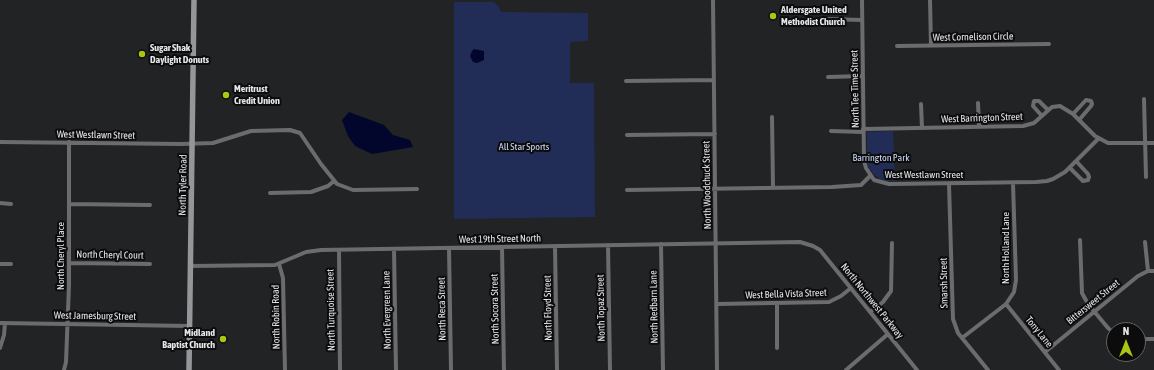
<!DOCTYPE html>
<html>
<head>
<meta charset="utf-8">
<style>
	body { margin:0 }
	#map { position:relative; width:1154px; height:370px; overflow:hidden; background:#222325; font-family:"Asap Condensed",sans-serif }
	canvas { display:block }
	.north { position:absolute; left:1106px; top:322px; width:40px; height:40px; box-sizing:border-box; background:#0c0c0d; border:1px solid #636365; border-radius:50%; rotate:0deg; font-size:11px; font-weight:700; line-height:16px; text-align:center; color:#e5e6e8 }
	.north::after { content:''; display:block; margin:auto; width:14px; height:18px; background:#acc612; clip-path:polygon(50% 0,100% 100%,50% 72%,0 100%) }
</style>
</head>
<body>
<div id="map">
<canvas width="1154" height="370"></canvas>
<div class="north">N</div>
</div>
<script>
const c = document.querySelector('canvas').getContext('2d');
c.lineJoin = 'round';
function fillPath(path, color) {
  c.fillStyle = color;
  c.fill(path, 'evenodd');
}
function poly(rows) {
  const path = new Path2D();
  for (const r of rows) {
    path.moveTo(r[0], r[1]);
    for (let i = 2; i < r.length; i += 2) path.lineTo(r[i], r[i + 1]);
  }
  return path;
}
function stroke(path, color, width, dash) {
  c.strokeStyle = color;
  c.lineWidth = width;
  c.lineCap = dash ? 'butt' : 'round';
  c.setLineDash(dash || []);
  c.stroke(path);
}
function write(font, color, halo, rows, align = 'center') {
  c.font = font + ' "Asap Condensed",sans-serif';
  c.lineWidth = 4;
  c.setLineDash([]);
  c.textBaseline = 'middle';
  c.strokeStyle = halo;
  c.fillStyle = color;
  for (const [text, x, y, turn = 0] of rows) {
    c.save();
    c.translate(x, y);
    c.rotate((+turn || 0) * Math.PI / 180);
    c.textAlign = isNaN(turn) ? turn : align;
    if (halo) c.strokeText(text, 0, 0);
    c.fillText(text, 0, 0);
    c.restore();
  }
}
fillPath(poly([
	[454,2,494,2,499,7,500,11,503,12,588,13,588,40,587,41,570,42,570,83,594,83,595,217,454,219],
	[893,131,895,181,887,181,881,179,874,175,867,164,867,132]
]), '#212d56');
fillPath(poly([
	[474,49,484,51,484,60,477,63,473,62,470,56,472,51],
	[349,112,384,125,393,135,410,140,413,147,372,154,355,146,348,136,342,120]
]), '#03062c');
stroke(poly([
	[713,0,717,370],
	[862,0,864,161,866,168,874,180,889,184,1036,182,1047,181,1053,179,1065,172,1099,138],
	[930,0,931,45],
	[827,19,862,20],
	[897,46,1049,44],
	[828,77,863,76],
	[626,81,714,80],
	[1144,99,1146,177],
	[978,103,979,127],
	[921,104,922,128],
	[1073,114,1086,100,1091,101,1092,104,1091,106,1079,120],
	[1042,116,1033,106,1034,101,1039,101,1048,110],
	[772,117,773,188],
	[863,129,1023,126,1034,123,1052,107,1060,106,1073,114,1095,136,1108,143,1154,143],
	[831,131,863,132],
	[627,135,715,134],
	[0,142,181,144,213,143,251,131,290,130,300,133,321,164,337,184,353,190,417,189],
	[1070,168,1083,181,1088,180,1089,177,1088,174,1077,162],
	[949,184,953,319,958,333,988,370],
	[627,190,832,187,861,185,870,176],
	[270,193,311,192,328,186,334,181],
	[0,203,11,204],
	[69,204,150,205],
	[1080,240,1082,293,1088,304,1108,328,1114,333],
	[1145,242,1148,271],
	[661,244,663,370],
	[608,245,610,370],
	[555,246,557,370],
	[502,247,504,370],
	[449,248,451,370],
	[394,249,396,370],
	[339,250,340,370],
	[69,263,150,264],
	[0,264,11,264],
	[279,264,283,278,285,370],
	[190,266,275,265,306,252,321,250,800,242,813,246,820,250,917,370],
	[777,303,777,348],
	[717,304,829,302,841,296,851,288],
	[1006,304,1059,370],
	[870,312,883,302,891,291,892,243],
	[0,323,190,326],
	[962,338,1006,304,1014,292,1016,280,1013,183],
	[1138,339,1154,339],
	[0,348,4,335,5,323],
	[1045,352,1138,276,1148,271,1154,271],
	[64,370,66,362,69,285,69,142],
	[846,370,888,334]
]), '#6c6c6e', 4);
stroke(poly([
	[189,370,194,0]
]), '#959699', 5.5);
for (const [x, y, r, color] of [
	[773,16,4,"#acc612"],
	[142,54,4,"#acc612"],
	[226,95,4,"#acc612"],
	[223,339,4,"#acc612"]
]) {
  const dot = new Path2D();
  dot.arc(x, y, r, 0, 2 * Math.PI);
  c.fillStyle = color;
  c.fill(dot);
  stroke(dot, '#0c0c0d', 1.5);
}
write('bold 10px', '#e5e6e8', '#0c0c0d', [
	["Aldersgate United",781,10],
	["Methodist Church",781,22],
	["Sugar Shak",150,48],
	["Daylight Donuts",150,60],
	["Meritrust",234,89],
	["Credit Union",234,101],
	["Midland",215,333,"right"],
	["Baptist Church",215,345,"right"]
], 'left');
write('10px', '#e5e6e8', '#0c0c0d', [
	["West Cornelison Circle",973,37,-1],
	["North Tee Time Street",855,89,-91],
	["West Barrington Street",982,118,-2],
	["West Westlawn Street",96,135,1],
	["West Westlawn Street",924,175],
	["North Tyler Road",183,185,-89],
	["North Woodchuck Street",707,185,-91],
	["West 19th Street North",500,239,-1],
	["North Holland Lane",1006,248,-90],
	["North Cheryl Court",110,255,1],
	["North Cheryl Place",61,256,-90],
	["Smarsh Street",944,283,-91],
	["West Bella Vista Street",786,294,-2],
	["North Northwest Parkway",872,301,51],
	["Bittersweet Street",1093,302,-39],
	["North Redbarn Lane",654,307,-91],
	["North Floyd Street",548,308,-91],
	["North Topaz Street",601,308,-91],
	["North Reca Street",442,309,-91],
	["North Socora Street",495,309,-91],
	["North Turquoise Street",331,310,-91],
	["North Evergreen Lane",387,310,-91],
	["West Jamesburg Street",95,316,1],
	["North Robin Road",276,317,-91],
	["Tony Lane",1039,332,51]
]);
write('10px', '#d0dbf9', '#0c0c0d', [
	["All Star Sports",524,147],
	["Barrington Park",881,158]
]);
</script>
</body>
</html>
